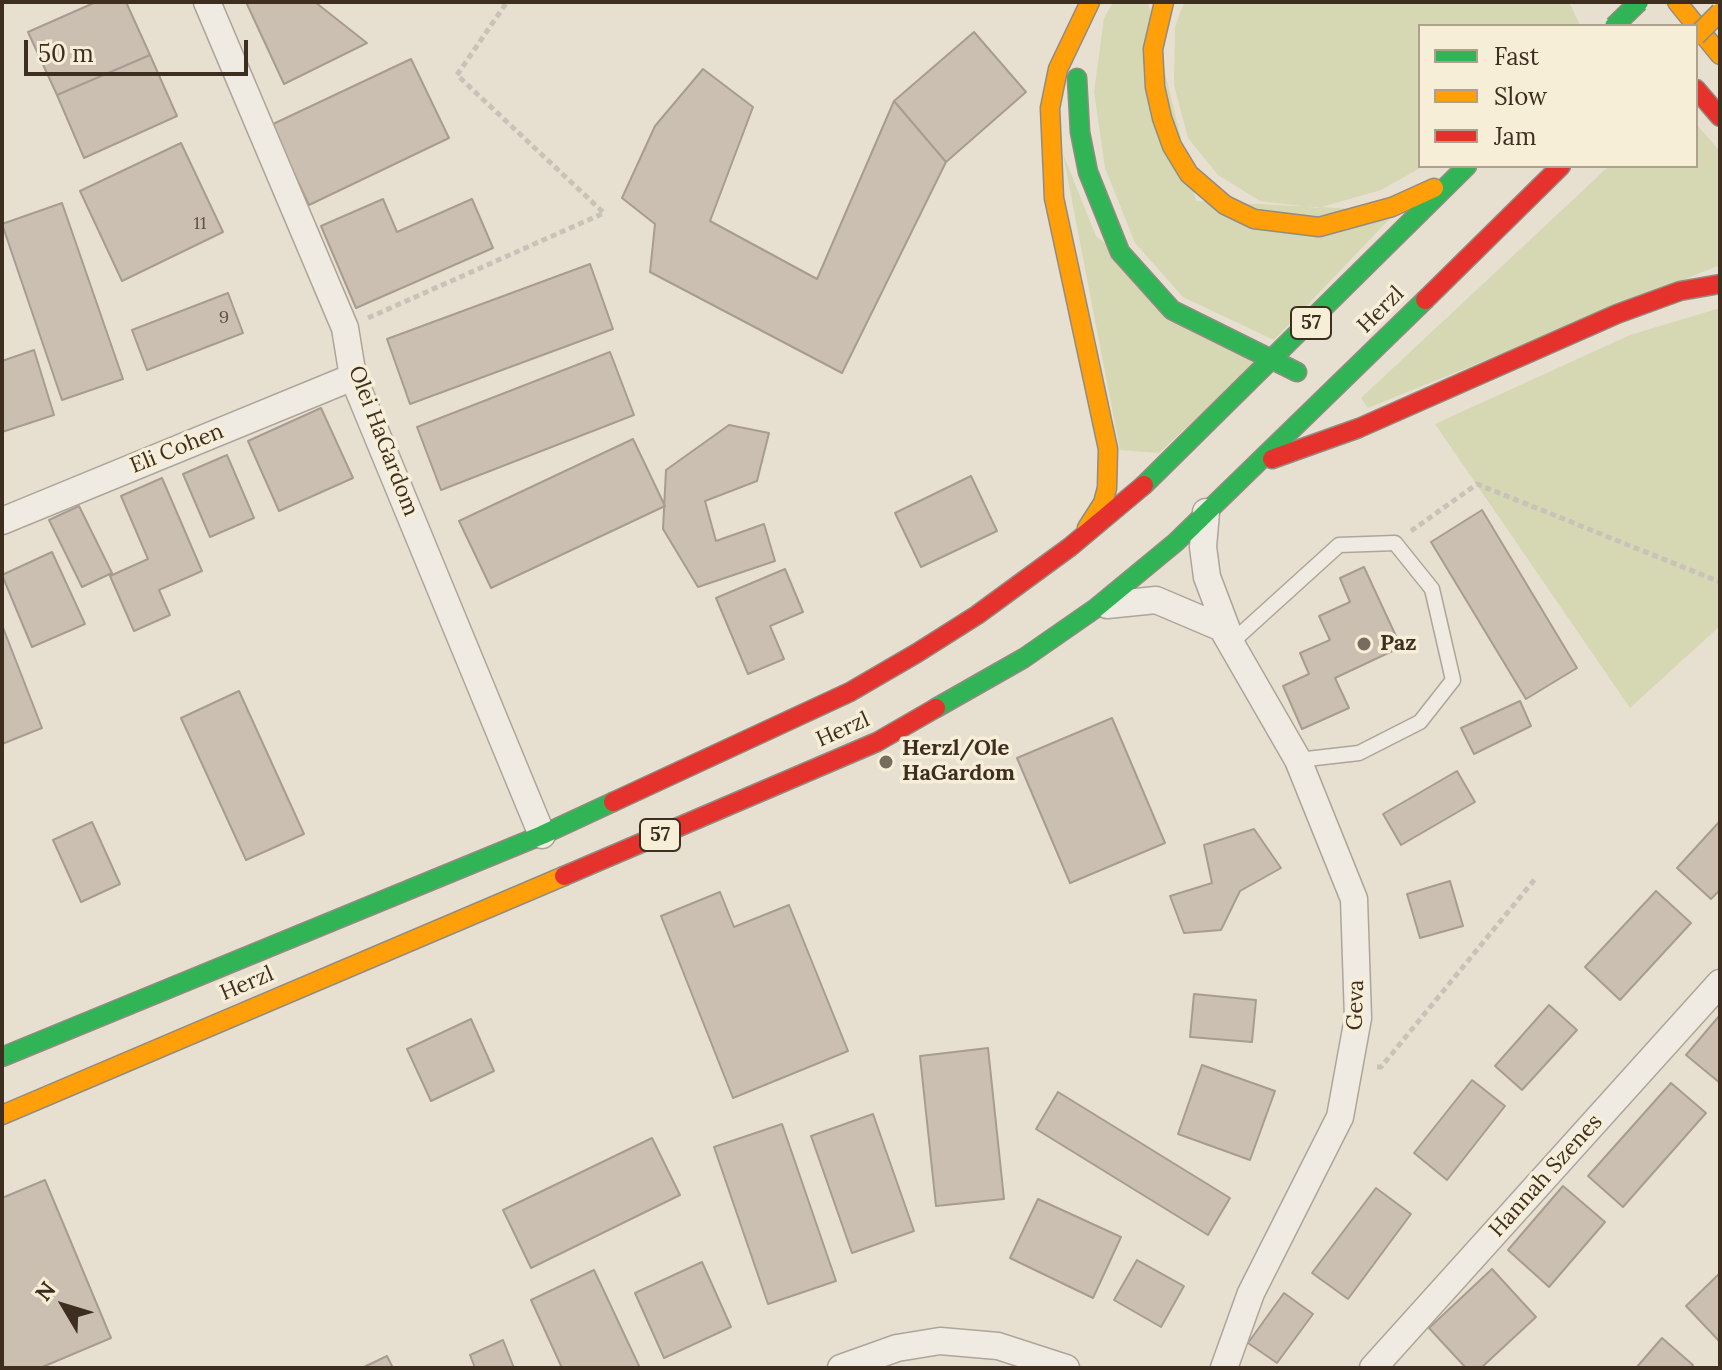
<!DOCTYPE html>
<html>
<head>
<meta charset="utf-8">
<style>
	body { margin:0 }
	#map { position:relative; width:1722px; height:1370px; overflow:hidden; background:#e7e0d1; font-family:Lora,serif }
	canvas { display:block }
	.frame { position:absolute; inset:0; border:4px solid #3d2e20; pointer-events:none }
	.legend { position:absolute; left:1418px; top:24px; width:280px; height:144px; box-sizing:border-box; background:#f7eed8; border:2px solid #ada18e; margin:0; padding:10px 14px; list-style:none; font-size:24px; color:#3d2e20 }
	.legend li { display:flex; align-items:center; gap:16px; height:40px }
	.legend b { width:40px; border:2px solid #ada18e }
	.north { position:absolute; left:24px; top:1266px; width:80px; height:80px; -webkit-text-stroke:6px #f7eed8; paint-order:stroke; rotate:308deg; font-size:22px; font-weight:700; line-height:32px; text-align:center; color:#3d2e20 }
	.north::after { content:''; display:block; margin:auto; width:28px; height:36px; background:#3d2e20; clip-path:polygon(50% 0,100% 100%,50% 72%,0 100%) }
	.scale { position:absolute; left:24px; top:40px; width:224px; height:36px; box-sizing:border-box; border:4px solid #3d2e20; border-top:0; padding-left:10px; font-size:24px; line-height:28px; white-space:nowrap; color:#3d2e20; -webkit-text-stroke:6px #f7eed8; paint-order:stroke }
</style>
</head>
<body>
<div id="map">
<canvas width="1722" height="1370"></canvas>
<div class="frame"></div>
<ul class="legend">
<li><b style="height:10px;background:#30b455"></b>Fast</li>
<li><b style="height:10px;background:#ff9f0a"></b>Slow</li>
<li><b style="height:10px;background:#e5322d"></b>Jam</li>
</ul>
<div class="north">N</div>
<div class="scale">50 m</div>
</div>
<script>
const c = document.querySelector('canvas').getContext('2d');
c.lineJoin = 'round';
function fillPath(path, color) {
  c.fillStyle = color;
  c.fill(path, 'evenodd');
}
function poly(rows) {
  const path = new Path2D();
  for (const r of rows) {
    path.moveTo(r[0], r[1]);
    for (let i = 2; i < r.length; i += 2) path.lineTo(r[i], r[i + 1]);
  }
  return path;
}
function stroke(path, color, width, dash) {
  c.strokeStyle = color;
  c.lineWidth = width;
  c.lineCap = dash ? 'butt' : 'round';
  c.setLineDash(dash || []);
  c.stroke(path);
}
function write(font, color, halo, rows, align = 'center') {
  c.font = font + ' Lora,serif';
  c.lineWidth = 7;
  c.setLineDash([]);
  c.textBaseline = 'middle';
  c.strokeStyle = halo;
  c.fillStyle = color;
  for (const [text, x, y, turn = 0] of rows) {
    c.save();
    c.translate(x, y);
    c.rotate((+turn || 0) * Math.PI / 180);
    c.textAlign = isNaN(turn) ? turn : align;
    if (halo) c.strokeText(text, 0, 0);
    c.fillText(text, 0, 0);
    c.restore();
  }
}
fillPath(poly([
	[1113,2,1148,2,1196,201,1397,211,1274,340,1183,297,1135,243,1105,168,1094,92,1104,18],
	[1184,2,1569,2,1580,25,1420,26,1420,166,1424,166,1381,190,1318,208,1260,201,1218,175,1188,138,1174,85,1175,27],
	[1696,124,1720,151,1720,265,1368,408,1361,398,1609,166,1696,166],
	[1063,154,1096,236,1255,364,1159,453,1120,450],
	[1720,308,1720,626,1630,708,1435,424,1630,335]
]), '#d6d7b3');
const building = poly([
	[96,2,126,2,150,55,57,95,28,32,96,2],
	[246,2,315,2,367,43,284,84,246,2],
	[974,32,1026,92,946,162,894,101,974,32],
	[150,55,177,116,84,158,57,95,150,55],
	[411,59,449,138,309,205,271,125,411,59],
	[703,69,753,107,710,221,817,279,894,101,946,162,842,373,650,272,655,224,622,198,655,126,703,69],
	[181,143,223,232,122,281,80,191,181,143],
	[383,199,397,232,472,199,493,248,356,308,321,226,383,199],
	[62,203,123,379,62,400,2,224,62,203],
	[590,264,613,329,410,404,387,339,590,264],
	[228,293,243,333,147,370,132,330,228,293],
	[34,350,54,415,2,432,2,361,34,350],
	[610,352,634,415,441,490,417,427,610,352],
	[321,408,353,478,279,511,248,441,321,408],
	[729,425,769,433,757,481,705,501,716,541,764,524,775,561,698,587,663,529,666,470,729,425],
	[633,439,665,506,491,588,459,521,633,439],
	[227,455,254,518,210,537,183,474,227,455],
	[971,476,997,531,921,567,895,513,971,476],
	[162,478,202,571,159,590,170,615,134,631,110,576,148,559,121,496,162,478],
	[79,506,112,573,82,587,49,520,79,506],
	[1482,510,1577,668,1526,699,1431,542,1482,510],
	[52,552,85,624,32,647,2,575,52,552],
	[1364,567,1401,647,1335,678,1349,708,1302,729,1283,686,1309,674,1300,653,1330,640,1319,616,1350,602,1340,578,1364,567],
	[785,569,803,612,770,626,784,659,748,674,716,598,785,569],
	[2,625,42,728,2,744,2,625],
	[239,691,304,834,246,860,181,718,239,691],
	[1520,701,1531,726,1474,754,1461,728,1520,701],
	[1112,718,1165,843,1070,883,1017,758,1112,718],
	[1457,771,1475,802,1401,845,1383,814,1457,771],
	[1720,821,1720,890,1711,899,1677,868,1720,821],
	[92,822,120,884,81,902,53,840,92,822],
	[1254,829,1281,868,1240,891,1221,930,1184,933,1170,896,1212,883,1204,845,1254,829],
	[1450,881,1463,926,1420,938,1407,894,1450,881],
	[1656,891,1691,923,1620,1000,1585,967,1656,891],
	[720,892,734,927,789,905,848,1051,733,1098,661,916,720,892],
	[1194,994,1256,1000,1252,1042,1190,1037,1194,994],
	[1549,1005,1577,1030,1522,1090,1495,1066,1549,1005],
	[1720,1015,1720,1083,1686,1055,1720,1015],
	[471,1019,494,1071,431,1101,407,1049,471,1019],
	[988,1048,1004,1199,936,1206,920,1056,988,1048],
	[1202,1065,1275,1091,1250,1160,1178,1134,1202,1065],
	[1472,1080,1505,1106,1447,1180,1414,1153,1472,1080],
	[1671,1083,1706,1113,1623,1207,1588,1176,1671,1083],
	[1058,1092,1230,1198,1208,1235,1036,1129,1058,1092],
	[873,1114,914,1231,852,1253,811,1136,873,1114],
	[782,1124,836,1281,768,1304,714,1147,782,1124],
	[652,1138,680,1195,531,1268,503,1210,652,1138],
	[45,1180,111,1338,40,1368,2,1368,2,1198,45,1180],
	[1563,1186,1605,1222,1549,1287,1508,1250,1563,1186],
	[1376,1188,1411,1214,1348,1299,1312,1273,1376,1188],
	[1038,1199,1121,1237,1093,1298,1010,1258,1038,1199],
	[1137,1260,1184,1286,1161,1327,1114,1300,1137,1260],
	[702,1262,731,1327,664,1358,635,1293,702,1262],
	[1492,1269,1536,1317,1481,1368,1466,1368,1429,1328,1492,1269],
	[594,1270,640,1368,562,1368,531,1300,594,1270],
	[1720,1273,1720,1342,1686,1306,1720,1273],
	[1284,1293,1313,1314,1277,1363,1248,1343,1284,1293],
	[1662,1338,1693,1365,1691,1368,1636,1368,1662,1338],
	[503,1340,514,1368,475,1368,470,1355,503,1340],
	[387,1356,393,1368,362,1368,387,1356]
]);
fillPath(building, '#cbbfb2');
stroke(building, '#a89c90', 2);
const lane = poly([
	[1232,642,1339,545,1395,543,1432,589,1453,680,1420,722,1359,753,1298,760]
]);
const street = poly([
	[207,2,345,328,353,377,542,835],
	[1206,512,1203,547,1207,577,1229,635],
	[2,521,353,377],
	[1107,605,1156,600,1222,628,1298,760,1354,899,1358,1018,1340,1117,1251,1293,1224,1368],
	[841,1368,897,1348,940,1341,998,1346,1066,1368],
	[1373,1368,1720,983]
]);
const fast = poly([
	[1077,78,1080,132,1088,172,1120,252,1172,310,1297,372],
	[1144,485,1467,166],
	[936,708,1024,658,1096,608,1176,542,1425,300],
	[2,1057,542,835,613,802]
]);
const slow = poly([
	[1164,2,1153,49,1155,87,1162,118,1172,146,1189,174,1225,205,1254,219,1319,227,1392,207,1434,188],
	[1677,2,1720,55],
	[1087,528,1103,503,1107,488,1108,449,1054,198,1050,108,1058,69,1090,2],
	[2,1115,564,876]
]);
const jam = poly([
	[1696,89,1720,117],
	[1425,300,1561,166],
	[1272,459,1359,428,1617,314,1680,291,1720,284],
	[613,802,850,692,917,653,977,615,1070,547,1144,485],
	[564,876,877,742,936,708]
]);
stroke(lane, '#ada599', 17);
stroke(street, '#ada599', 29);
stroke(fast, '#928b80', 21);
stroke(slow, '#928b80', 21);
stroke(jam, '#928b80', 21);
stroke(poly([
	[368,318,604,213,457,75,507,2],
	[1411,531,1477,484,1720,582],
	[1377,1067,1381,1067,1535,879]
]), '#c8c2b9', 5, [6, 4]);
stroke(lane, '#efebe3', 14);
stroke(street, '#efebe3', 26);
stroke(fast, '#30b455', 18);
stroke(slow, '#ff9f0a', 18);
stroke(jam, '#e5322d', 18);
const fastBridge = poly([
	[1614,26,1639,2]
]);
const slowBridge = poly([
	[1696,36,1720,12]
]);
stroke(fastBridge, '#928b80', 21, []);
stroke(slowBridge, '#928b80', 21, []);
stroke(fastBridge, '#30b455', 18);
stroke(slowBridge, '#ff9f0a', 18);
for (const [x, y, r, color] of [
	[1364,644,8,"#786c5e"],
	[886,762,8,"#786c5e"]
]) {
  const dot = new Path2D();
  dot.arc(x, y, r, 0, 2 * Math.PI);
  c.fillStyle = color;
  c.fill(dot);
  stroke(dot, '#f7eed8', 3);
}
write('18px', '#605244', null, [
	["11",200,224],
	["9",224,318]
]);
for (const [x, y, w] of [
	[1311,323,40],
	[660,835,40]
]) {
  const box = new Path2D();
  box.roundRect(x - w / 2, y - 16, w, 32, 6);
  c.fillStyle = '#f7eed8';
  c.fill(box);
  stroke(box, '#3d2e20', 2);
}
write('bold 20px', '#3d2e20', null, [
	["57",1311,323],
	["57",660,835]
]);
write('22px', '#3d2e20', '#f7eed8', [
	["Herzl",1381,310,-45],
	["Olei HaGardom",383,441,69],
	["Eli Cohen",177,449,-22],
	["Herzl",843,730,-24],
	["Herzl",247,984,-23],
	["Geva",1356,1005,-88],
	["Hannah Szenes",1546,1176,-48]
]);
write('bold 22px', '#3d2e20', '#f7eed8', [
	["Paz",1380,644],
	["Herzl/Ole",902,749],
	["HaGardom",902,774]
], 'left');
</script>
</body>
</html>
